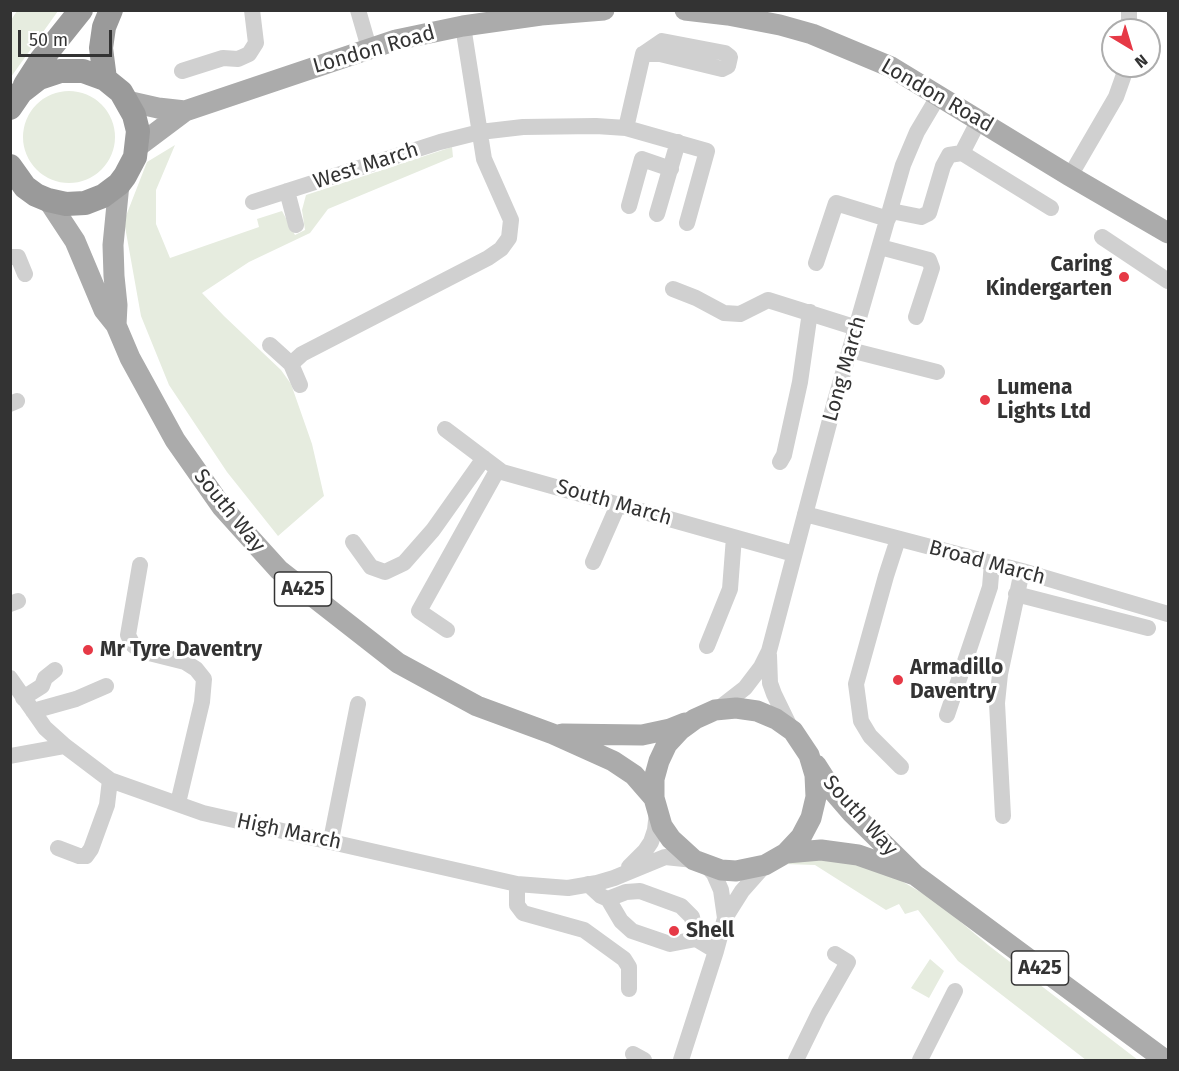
<!DOCTYPE html>
<html>
<head>
<meta charset="utf-8">
<style>
	body { margin:0 }
	#map { position:relative; width:1179px; height:1071px; overflow:hidden; background:#fff; font-family:"Fira Sans",sans-serif }
	canvas { display:block }
	.frame { position:absolute; inset:0; border:12px solid #333; pointer-events:none }
	.north { position:absolute; left:1101px; top:18px; width:60px; height:60px; box-sizing:border-box; background:#fff; border:2px solid #adadad; border-radius:50%; rotate:142deg; font-size:16px; font-weight:700; line-height:24px; text-align:center; color:#333 }
	.north::after { content:''; display:block; margin:auto; width:21px; height:27px; background:#e63946; clip-path:polygon(50% 0,100% 100%,50% 72%,0 100%) }
	.scale { position:absolute; left:18px; top:30px; width:94px; height:27px; box-sizing:border-box; border:3px solid #333; border-top:0; padding-left:8px; font-size:18px; line-height:21px; white-space:nowrap; color:#333; -webkit-text-stroke:4px #fff; paint-order:stroke }
</style>
</head>
<body>
<div id="map">
<canvas width="1179" height="1071"></canvas>
<div class="frame"></div>
<div class="north">N</div>
<div class="scale">50 m</div>
</div>
<script>
const c = document.querySelector('canvas').getContext('2d');
c.lineJoin = 'round';
function fillPath(path, color) {
  c.fillStyle = color;
  c.fill(path, 'evenodd');
}
function poly(rows) {
  const path = new Path2D();
  for (const r of rows) {
    if (r.length === 3) {
      path.moveTo(r[0] + r[2], r[1]);
      path.arc(r[0], r[1], r[2], 0, 2 * Math.PI);
      continue;
    }
    path.moveTo(r[0], r[1]);
    for (let i = 2; i < r.length; i += 2) path.lineTo(r[i], r[i + 1]);
  }
  return path;
}
function stroke(path, color, width, dash) {
  c.strokeStyle = color;
  c.lineWidth = width;
  c.lineCap = dash ? 'butt' : 'round';
  c.setLineDash(dash || []);
  c.stroke(path);
}
function write(font, color, halo, rows, align = 'center') {
  c.font = font + ' "Fira Sans",sans-serif';
  c.lineWidth = 6;
  c.setLineDash([]);
  c.textBaseline = 'middle';
  c.strokeStyle = halo;
  c.fillStyle = color;
  for (const [text, x, y, turn = 0] of rows) {
    c.save();
    c.translate(x, y);
    c.rotate((+turn || 0) * Math.PI / 180);
    c.textAlign = isNaN(turn) ? turn : align;
    if (halo) c.strokeText(text, 0, 0);
    c.fillText(text, 0, 0);
    c.restore();
  }
}
fillPath(poly([
	[17,11,58,11,11,77,11,20],
	[69,137,46],
	[175,145,156,190,156,224,170,258,259,227,257,219,282,211,295,235,305,230,302,210,306,195,452,147,453,157,328,209,310,233,249,262,202,293,224,316,281,370,291,384,312,444,324,496,278,536,227,472,169,385,141,316,124,221,147,162],
	[818,854,879,868,936,901,988,945,1138,1060,1086,1060,958,961,918,910,905,914,899,904,886,910,815,865,785,864],
	[930,959,944,971,929,998,911,988]
]), '#e6ecdf');
stroke(poly([
	[358,10,369,48],
	[1129,30,1129,10],
	[182,71,223,58,238,59,249,54,256,43,252,10],
	[979,120,962,153,1051,208],
	[626,128,643,54,660,54,722,69,728,66,730,57,725,53,662,41,643,54],
	[1070,176,1116,97,1127,66],
	[287,191,296,225],
	[253,202,440,142,480,132,523,127,596,126,626,128,707,151,687,223],
	[629,206,642,159,671,169],
	[891,211,921,217,929,213,943,166,949,155,962,153],
	[657,214,678,142],
	[1102,237,1168,281],
	[880,247,929,260,932,268,916,317],
	[10,257,18,257,25,274],
	[816,263,836,203,888,219],
	[673,289,696,298,724,313,740,314,768,300,857,328],
	[270,345,291,364,300,385],
	[850,350,937,372],
	[291,364,302,354,488,258,501,249,509,238,511,220,484,159,463,26],
	[10,404,17,401],
	[445,429,502,472,794,554],
	[780,462,784,455,800,382,810,312],
	[805,514,1022,571,1168,614],
	[898,539,886,576,856,684,861,721,870,736,901,767],
	[353,542,371,567,385,572,404,563,433,530,484,458],
	[593,562,618,505],
	[140,565,128,635,133,645,141,651,185,662,196,669,204,679,202,702,178,803],
	[1016,594,1148,628],
	[10,604,18,601],
	[447,630,419,611,498,469],
	[707,646,730,589,734,537],
	[769,655,770,683,774,694,791,729],
	[10,678,45,728,65,746,110,780,203,813,517,884,568,888,597,883,614,878,665,857,694,860],
	[23,698,42,686,45,678,55,670],
	[718,709,745,688,761,667,769,651,835,401,903,165,917,132,939,95],
	[33,711,76,699,106,686],
	[947,715,990,587,992,563],
	[10,756,65,746],
	[1003,816,997,703,1000,674,1022,571],
	[331,840,358,704],
	[58,848,79,856,86,856,91,849,107,805,110,780],
	[707,866,714,874,721,890,725,918],
	[629,867,645,851,651,842,655,830,657,812],
	[517,884,517,905,523,913,584,930,624,959,629,967,629,989],
	[588,884,601,896,608,899,626,892,640,891,681,906,692,917,696,939,716,951],
	[608,899,621,921,632,931,670,944,696,939],
	[633,1054,644,1060],
	[681,1060,716,951,725,918,742,891,765,865],
	[796,1060,819,1013,848,962,835,954],
	[920,1060,955,991]
]), '#d0d0d0', 16);
stroke(poly([
	[685,10,728,15,780,25,812,34,891,67,1070,176,1168,233],
	[127,101,158,108,185,111],
	[137,147,185,111,396,40,463,26,541,15,604,10],
	[48,200,75,241,104,310,116,325,130,358,175,440,222,507,279,570,398,663,477,706,553,734,613,761,634,775,654,798],
	[116,325,117,305,114,276,113,245,119,184],
	[562,734,642,735,670,729,685,723],
	[816,765,832,790,851,812,915,875,1165,1060],
	[786,853,801,837,811,818,816,797,815,775,809,755,793,731,776,719,757,711,736,708,715,710,695,719,680,730,667,744,659,761,654,779,654,798,662,826,671,839,694,860,721,870,736,871,765,865,786,853,821,850,858,855,915,875]
]), '#ababab', 21);
stroke(poly([
	[105,79,101,48,104,27,111,10],
	[25,85,41,60,81,10],
	[10,108,21,92,39,78,60,71,83,71,105,79,121,92,134,115,138,131,135,157,125,176,119,184,103,196,85,203,66,204,48,200,36,195,25,187,10,166]
]), '#9a9a9a', 24);
for (const [x, y, r, color] of [
	[1124,277,6,"#e63946"],
	[985,400,6,"#e63946"],
	[88,650,6,"#e63946"],
	[898,680,6,"#e63946"],
	[674,931,6,"#e63946"]
]) {
  const dot = new Path2D();
  dot.arc(x, y, r, 0, 2 * Math.PI);
  c.fillStyle = color;
  c.fill(dot);
  stroke(dot, '#fff', 2);
}
for (const [x, y, w] of [
	[303,589,57],
	[1040,968,57]
]) {
  const box = new Path2D();
  box.roundRect(x - w / 2, y - 17, w, 34, 4.5);
  c.fillStyle = '#fff';
  c.fill(box);
  stroke(box, '#333', 1.5);
}
write('bold 20px', '#333', null, [
	["A425",303,589],
	["A425",1040,968]
]);
write('21px', '#333', '#fff', [
	["London Road",374,50,-16],
	["London Road",937,96,30],
	["West March",366,166,-18],
	["Long March",845,369,-74],
	["South March",614,503,16],
	["South Way",229,511,51],
	["Broad March",987,563,15],
	["South Way",860,816,48],
	["High March",289,832,12]
]);
write('bold 21px', '#333', '#fff', [
	["Caring",1112,265,"right"],
	["Kindergarten",1112,289,"right"],
	["Lumena",997,388],
	["Lights Ltd",997,412],
	["Mr Tyre Daventry",100,650],
	["Armadillo",910,668],
	["Daventry",910,692],
	["Shell",686,931]
], 'left');
</script>
</body>
</html>
